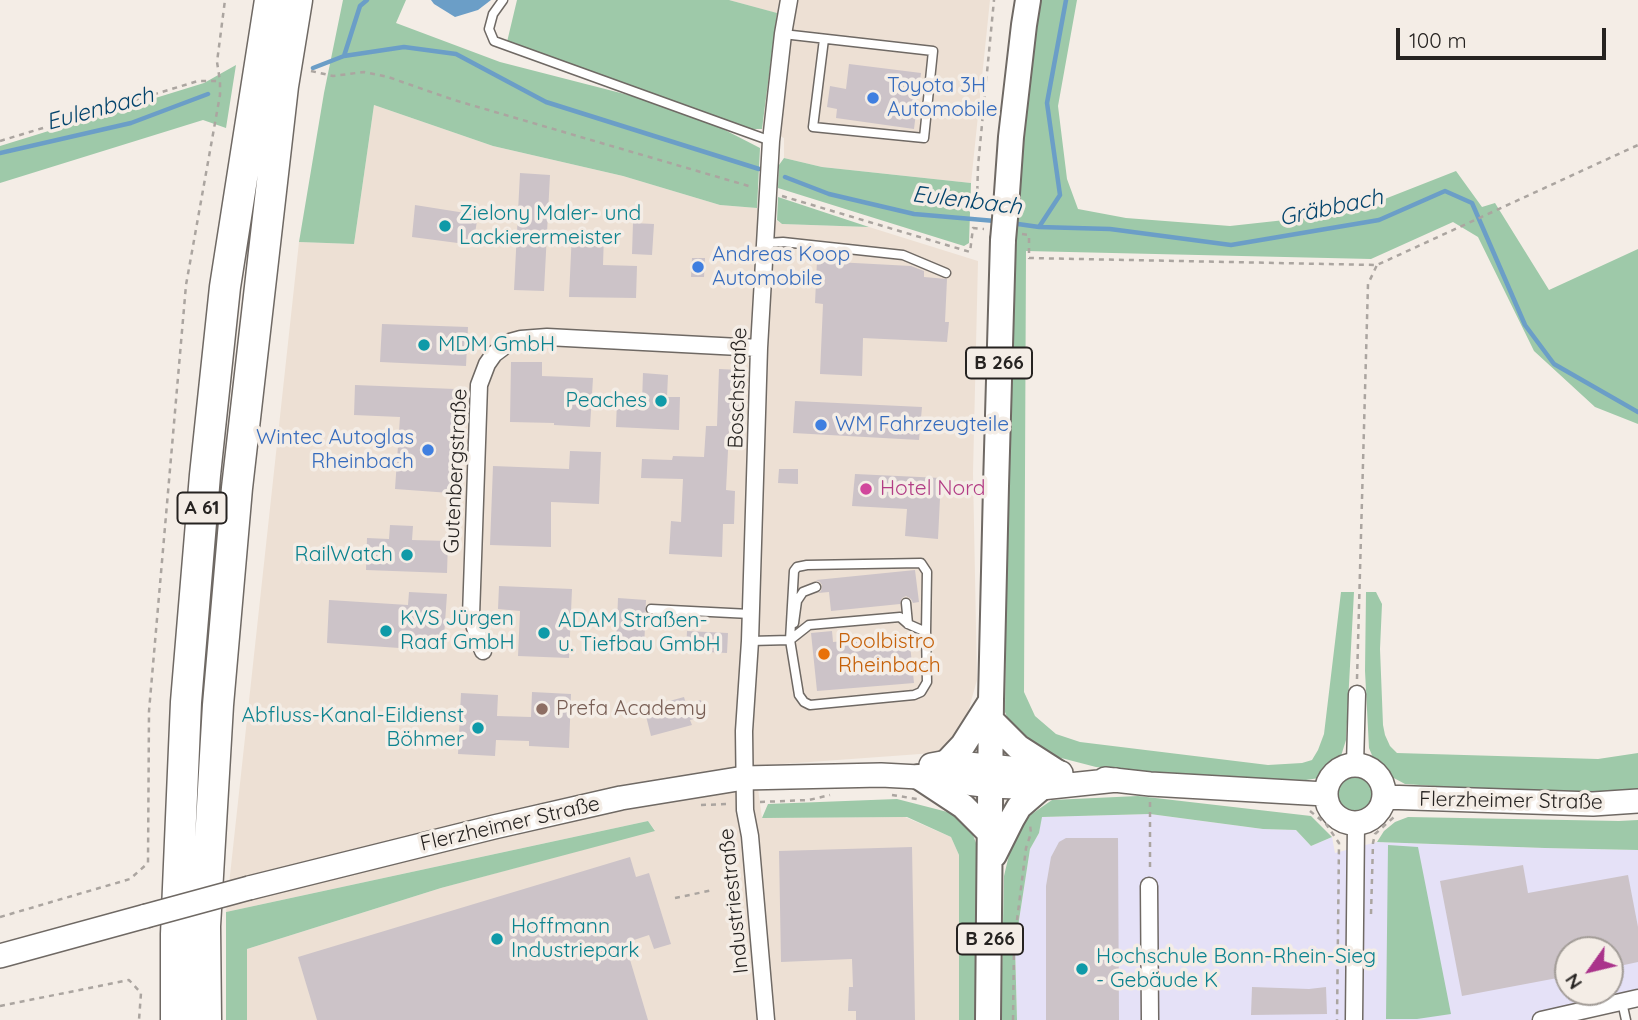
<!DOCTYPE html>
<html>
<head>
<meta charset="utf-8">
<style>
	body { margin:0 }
	#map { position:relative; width:1638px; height:1020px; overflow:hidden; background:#f4ede6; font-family:Quicksand,sans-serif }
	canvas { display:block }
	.north { position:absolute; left:1554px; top:936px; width:70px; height:70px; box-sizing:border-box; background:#f4ede6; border:2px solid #a29c97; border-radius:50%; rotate:236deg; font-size:19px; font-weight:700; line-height:28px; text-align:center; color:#262321 }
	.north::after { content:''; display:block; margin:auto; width:24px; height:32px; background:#aa338b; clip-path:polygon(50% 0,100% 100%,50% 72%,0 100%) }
	.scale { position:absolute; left:1396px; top:28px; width:210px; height:32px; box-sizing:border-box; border:4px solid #262321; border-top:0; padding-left:9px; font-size:21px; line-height:24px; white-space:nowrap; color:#262321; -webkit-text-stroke:5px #f4ede6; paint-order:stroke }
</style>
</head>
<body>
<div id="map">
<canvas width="1638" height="1020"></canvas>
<div class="north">N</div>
<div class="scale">100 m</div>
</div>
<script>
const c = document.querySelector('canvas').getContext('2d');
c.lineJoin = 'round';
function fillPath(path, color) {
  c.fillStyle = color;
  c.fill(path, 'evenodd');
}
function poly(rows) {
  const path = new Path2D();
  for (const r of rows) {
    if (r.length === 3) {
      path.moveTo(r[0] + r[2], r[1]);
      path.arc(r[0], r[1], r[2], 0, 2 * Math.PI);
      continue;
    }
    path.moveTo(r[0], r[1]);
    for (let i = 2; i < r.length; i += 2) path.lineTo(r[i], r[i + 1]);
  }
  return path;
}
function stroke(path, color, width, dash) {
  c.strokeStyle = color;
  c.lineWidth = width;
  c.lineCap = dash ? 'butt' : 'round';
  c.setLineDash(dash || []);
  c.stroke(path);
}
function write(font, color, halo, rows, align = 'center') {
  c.font = font + ' Quicksand,sans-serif';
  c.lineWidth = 7;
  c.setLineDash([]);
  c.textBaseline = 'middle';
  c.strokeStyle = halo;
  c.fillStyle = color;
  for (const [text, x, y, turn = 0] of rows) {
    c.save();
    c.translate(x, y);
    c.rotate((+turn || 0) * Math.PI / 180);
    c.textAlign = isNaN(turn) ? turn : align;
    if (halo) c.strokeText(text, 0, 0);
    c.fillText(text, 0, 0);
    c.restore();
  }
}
fillPath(poly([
	[1150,814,1263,829,1296,830,1311,846,1332,837,1335,853,1377,842,1545,848,1638,850,1638,1005,1581,1020,1017,1020,1015,946,1030,849,1039,833,1041,817],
	[1568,950,1610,950,1610,992,1568,992]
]), '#e5e1f7');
fillPath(poly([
	[729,0,990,0,971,183,822,167,784,158,784,138,762,129,776,13],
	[374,105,493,146,623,176,720,205,757,208,782,224,869,227,978,261,973,473,977,680,965,723,954,741,934,753,755,766,762,818,905,817,951,837,959,855,959,1020,247,1020,247,949,441,888,655,830,648,821,226,912,299,242,354,244]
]), '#ede0d4');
fillPath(poly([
	[343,0,406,0,396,23,500,62,644,99,723,129,760,148,757,208,720,205,623,176,493,146,374,105,354,244,299,242,324,93],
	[517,0,729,0,777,13,762,129,742,129,507,42],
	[1040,0,1077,0,1058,106,1067,179,1078,209,1126,218,1230,226,1349,213,1456,171,1482,207,1495,203,1549,290,1638,249,1638,424,1595,407,1534,351,1478,237,1453,222,1371,259,1026,251,1024,692,1035,716,1056,734,1080,742,1268,765,1302,763,1312,760,1318,750,1324,734,1341,592,1354,592,1346,740,1341,756,1319,778,1306,780,1190,777,1096,767,1042,753,1012,729,1005,712,1008,366,1024,121],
	[236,65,226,128,203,120,0,183,0,146,204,83],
	[784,158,822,167,971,183,969,243,964,246,778,188,779,165],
	[778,197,869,227,782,224,777,220],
	[1366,592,1376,592,1382,604,1380,649,1383,725,1385,735,1390,746,1397,753,1598,759,1638,753,1638,794,1593,797,1405,784,1392,777,1374,760,1369,748,1365,671],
	[1355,794,17],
	[1138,796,1311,816,1332,837,1311,846,1296,830,1263,829,1150,814,1042,817,1039,833,1030,849,1015,946,1017,1020,1001,1020,1004,876,1016,825,1052,800],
	[897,799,963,816,970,827,976,843,977,1020,959,1020,959,855,951,837,907,817,762,818,768,804],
	[1408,817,1619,821,1638,820,1638,850,1545,848,1377,842,1384,831,1395,822],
	[648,821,655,831,441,888,247,949,247,1020,226,1020,226,912],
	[1388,845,1418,847,1451,1014,1417,1019,1386,1019]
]), '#9ec9a9');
fillPath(poly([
	[431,0,491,0,478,10,455,17,434,4]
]), '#6b9ec7');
stroke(poly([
	[344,56,360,6,367,0],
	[313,68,344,56,404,47,456,54,546,102,759,169],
	[0,153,131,123,208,94],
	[785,177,829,194,914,214,995,221],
	[1011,223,1039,227,1110,229,1231,245,1379,220,1445,191,1472,203,1525,325,1554,364,1638,412],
	[1039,227,1060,195,1047,103,1066,0]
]), '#6b9ec7', 4.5);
fillPath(poly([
	[849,64,921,73,914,129,836,118,837,109,827,107,830,86,846,89],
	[520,173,550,175,544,291,514,290],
	[415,205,478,215,473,245,412,237],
	[633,223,654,224,652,255,632,254],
	[572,232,604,234,603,265,637,266,636,298,569,297],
	[692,258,705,258,704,277,691,277],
	[817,261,911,266,924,271,924,277,947,279,945,322,949,322,947,342,863,338,862,376,820,374,823,304,815,303],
	[382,324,468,327,466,366,380,362],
	[511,362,542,362,542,376,593,378,590,427,554,425,554,423,510,422],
	[719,369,741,370,738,431,729,431,726,490,735,491,734,524,723,524,722,557,669,554,671,521,681,522,683,479,641,478,642,459,672,460,673,456,704,457,706,426,717,426],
	[643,373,668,375,667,397,680,397,679,430,616,427,617,401,642,402],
	[355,385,455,389,450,493,395,489,400,417,354,415],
	[795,401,922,407,919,440,793,433],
	[570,451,601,452,599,504,551,502,551,547,490,545,493,466,569,469],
	[779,469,798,469,798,484,778,483],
	[855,474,941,478,938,539,905,536,907,509,852,506],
	[390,525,413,526,412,540,448,541,447,573,366,570,367,538,389,539],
	[915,570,919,602,913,603,911,599,906,596,902,598,900,604,831,611,829,592,818,593,821,591,822,585,820,582,816,580],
	[499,586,572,589,569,658,518,656,520,611,498,609],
	[409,592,447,594,443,651,327,643,329,600,408,605],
	[618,598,646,600,644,651,616,650],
	[687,631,728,633,727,653,686,651],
	[832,631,833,642,909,635,914,683,817,691,811,633],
	[532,692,571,694,569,748,529,746,529,741,496,740,495,756,458,754,461,693,498,695,497,716,531,717],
	[684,697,686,704,701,700,705,716,690,720,692,725,651,736,644,708],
	[1066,838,1118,838,1119,1020,1046,1020,1046,886,1051,857,1059,842],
	[912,847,915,1020,856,1020,856,1011,848,1011,849,987,853,987,852,959,781,962,779,851],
	[630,857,636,877,649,873,671,944,654,949,649,935,625,943,648,1020,317,1020,298,957],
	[1523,865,1528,893,1628,875,1638,927,1638,962,1610,968,1610,950,1568,950,1568,976,1462,996,1440,881],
	[1252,987,1309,989,1326,987,1327,1014,1251,1015]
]), '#ccc3c8');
const service = poly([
	[503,0,493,14,489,29,494,41,771,141],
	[783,34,933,51,924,138,813,127,824,39],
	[766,243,783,242,903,255,946,273],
	[906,603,908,624],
	[651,609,750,614],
	[794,623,797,601,803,592,816,587],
	[750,641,790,640,809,625,900,617,908,624,926,632,927,682,921,692,914,695,810,705,804,702,799,695,790,640,794,571,797,567,807,565,921,563,927,572,926,632],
	[1622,1002,1626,1020]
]);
const minor = poly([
	[483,651,471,616,479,385,487,364,494,354,510,342,521,339,547,337,759,348],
	[1355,764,1357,694],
	[1149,886,1150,1020],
	[766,1020,750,836,745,810,744,731,750,641,759,348,771,141,783,34,789,0],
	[1354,1020,1356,824],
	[1541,1020,1638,998]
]);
const secondary = poly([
	[1355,794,29],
	[931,765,947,762,1061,773],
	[1105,779,1150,784,1325,794],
	[1384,797,1593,804,1638,801],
	[249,888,494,827,621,798,744,778,881,775,919,777,991,786,1041,788,1117,780],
	[0,956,146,916]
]);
const primary = poly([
	[1006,207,1011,137,1024,25,1028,0],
	[991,720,1018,747,1057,772],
	[947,762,963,745,991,701],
	[919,777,963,806,991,834],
	[994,855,1012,819,1019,807,1041,788],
	[988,1020,991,700,996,486,1003,240]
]);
const motorway = poly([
	[176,1020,176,934,186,702,205,475,225,287,270,0],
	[206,1020,205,926,218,705,237,488,283,86,297,0]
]);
stroke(service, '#6f6964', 11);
stroke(minor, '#6f6964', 19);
stroke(secondary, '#6f6964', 26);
stroke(primary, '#6f6964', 28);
stroke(motorway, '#6f6964', 33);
stroke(poly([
	[311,71,333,76,364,72,388,77,454,100,752,187],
	[0,141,198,81,219,81],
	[782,196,970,252,973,228,984,229],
	[977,201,978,166,994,0],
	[1022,234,1029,235,1029,258,1377,265,1638,145],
	[1357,679,1368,284,1377,265],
	[892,795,917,799],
	[760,802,809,800,830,795],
	[1150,802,1150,872],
	[701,805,729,804],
	[1310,811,1326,824,1339,843,1337,1020],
	[675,898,713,890],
	[1371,914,1373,843,1375,834,1394,817,1397,816],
	[0,917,130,879,148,863,149,711,186,285,220,95,220,81,217,62,225,0],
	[0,1006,129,980,141,993,139,1020],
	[1013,1020,1014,944,1026,848,1031,833,1030,825]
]), '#aba5a0', 2.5, [5, 5]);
stroke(service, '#fff', 8);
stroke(minor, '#fff', 16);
stroke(secondary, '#fff', 23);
stroke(primary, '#fff', 24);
stroke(motorway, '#fff', 30);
const secondaryBridge = poly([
	[146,916,249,888]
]);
const primaryBridge = poly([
	[1003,240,1006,207]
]);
stroke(secondaryBridge, '#6f6964', 26, []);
stroke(primaryBridge, '#6f6964', 28, []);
stroke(secondaryBridge, '#fff', 23);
stroke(primaryBridge, '#fff', 24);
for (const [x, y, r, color] of [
	[873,98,7,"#3f7fe0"],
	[445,226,7,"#0f9aa8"],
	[698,267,7,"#3f7fe0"],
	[424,345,7,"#0f9aa8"],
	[661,401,7,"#0f9aa8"],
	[821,425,7,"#3f7fe0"],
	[428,450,7,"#3f7fe0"],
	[866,489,7,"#d1479c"],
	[407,555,7,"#0f9aa8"],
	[386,631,7,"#0f9aa8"],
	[544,633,7,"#0f9aa8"],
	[824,654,7,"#e8710a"],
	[542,709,7,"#8d6e63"],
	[478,728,7,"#0f9aa8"],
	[497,939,7,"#0f9aa8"],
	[1082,969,7,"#0f9aa8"]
]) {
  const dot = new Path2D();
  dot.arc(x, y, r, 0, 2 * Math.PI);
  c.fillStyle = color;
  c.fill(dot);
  stroke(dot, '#f4ede6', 2.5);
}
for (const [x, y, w] of [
	[999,363,66],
	[202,508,49],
	[990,939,66]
]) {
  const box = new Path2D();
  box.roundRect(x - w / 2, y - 15.5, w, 31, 5);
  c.fillStyle = '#f4ede6';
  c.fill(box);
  stroke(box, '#262321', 2);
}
write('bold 19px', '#262321', null, [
	["B 266",999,363],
	["A 61",202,508],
	["B 266",990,939]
]);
write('21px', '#366cbe', '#f4ede6', [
	["Toyota 3H",887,86],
	["Automobile",887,110],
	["Andreas Koop",712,255],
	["Automobile",712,279],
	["WM Fahrzeugteile",835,425],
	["Wintec Autoglas",414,438,"right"],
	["Rheinbach",414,462,"right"]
], 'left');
write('21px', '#0d838f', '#f4ede6', [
	["Zielony Maler- und",459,214],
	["Lackierermeister",459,238],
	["MDM GmbH",438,345],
	["Peaches",647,401,"right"],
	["RailWatch",393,555,"right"],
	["KVS Jürgen",400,619],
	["Raaf GmbH",400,643],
	["ADAM Straßen-",558,621],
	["u. Tiefbau GmbH",558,645],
	["Abfluss-Kanal-Eildienst",464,716,"right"],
	["Böhmer",464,740,"right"],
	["Hoffmann",511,927],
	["Industriepark",511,951],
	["Hochschule Bonn-Rhein-Sieg",1096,957],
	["- Gebäude K",1096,981]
], 'left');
write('21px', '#262321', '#f4ede6', [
	["Boschstraße",738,388,-88],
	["Gutenbergstraße",456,471,-87],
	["Flerzheimer Straße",1511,801,1],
	["Flerzheimer Straße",510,824,-13],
	["Industriestraße",734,901,-96]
]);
write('21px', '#b23c85', '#f4ede6', [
	["Hotel Nord",880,489]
], 'left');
write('21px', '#c56008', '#f4ede6', [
	["Poolbistro",838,642],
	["Rheinbach",838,666]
], 'left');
write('21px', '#785e54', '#f4ede6', [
	["Prefa Academy",556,709]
], 'left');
write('italic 23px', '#03446c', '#f4ede6', [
	["Eulenbach",100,109,-15],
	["Eulenbach",967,201,7],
	["Gräbbach",1331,208,-12]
]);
</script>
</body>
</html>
